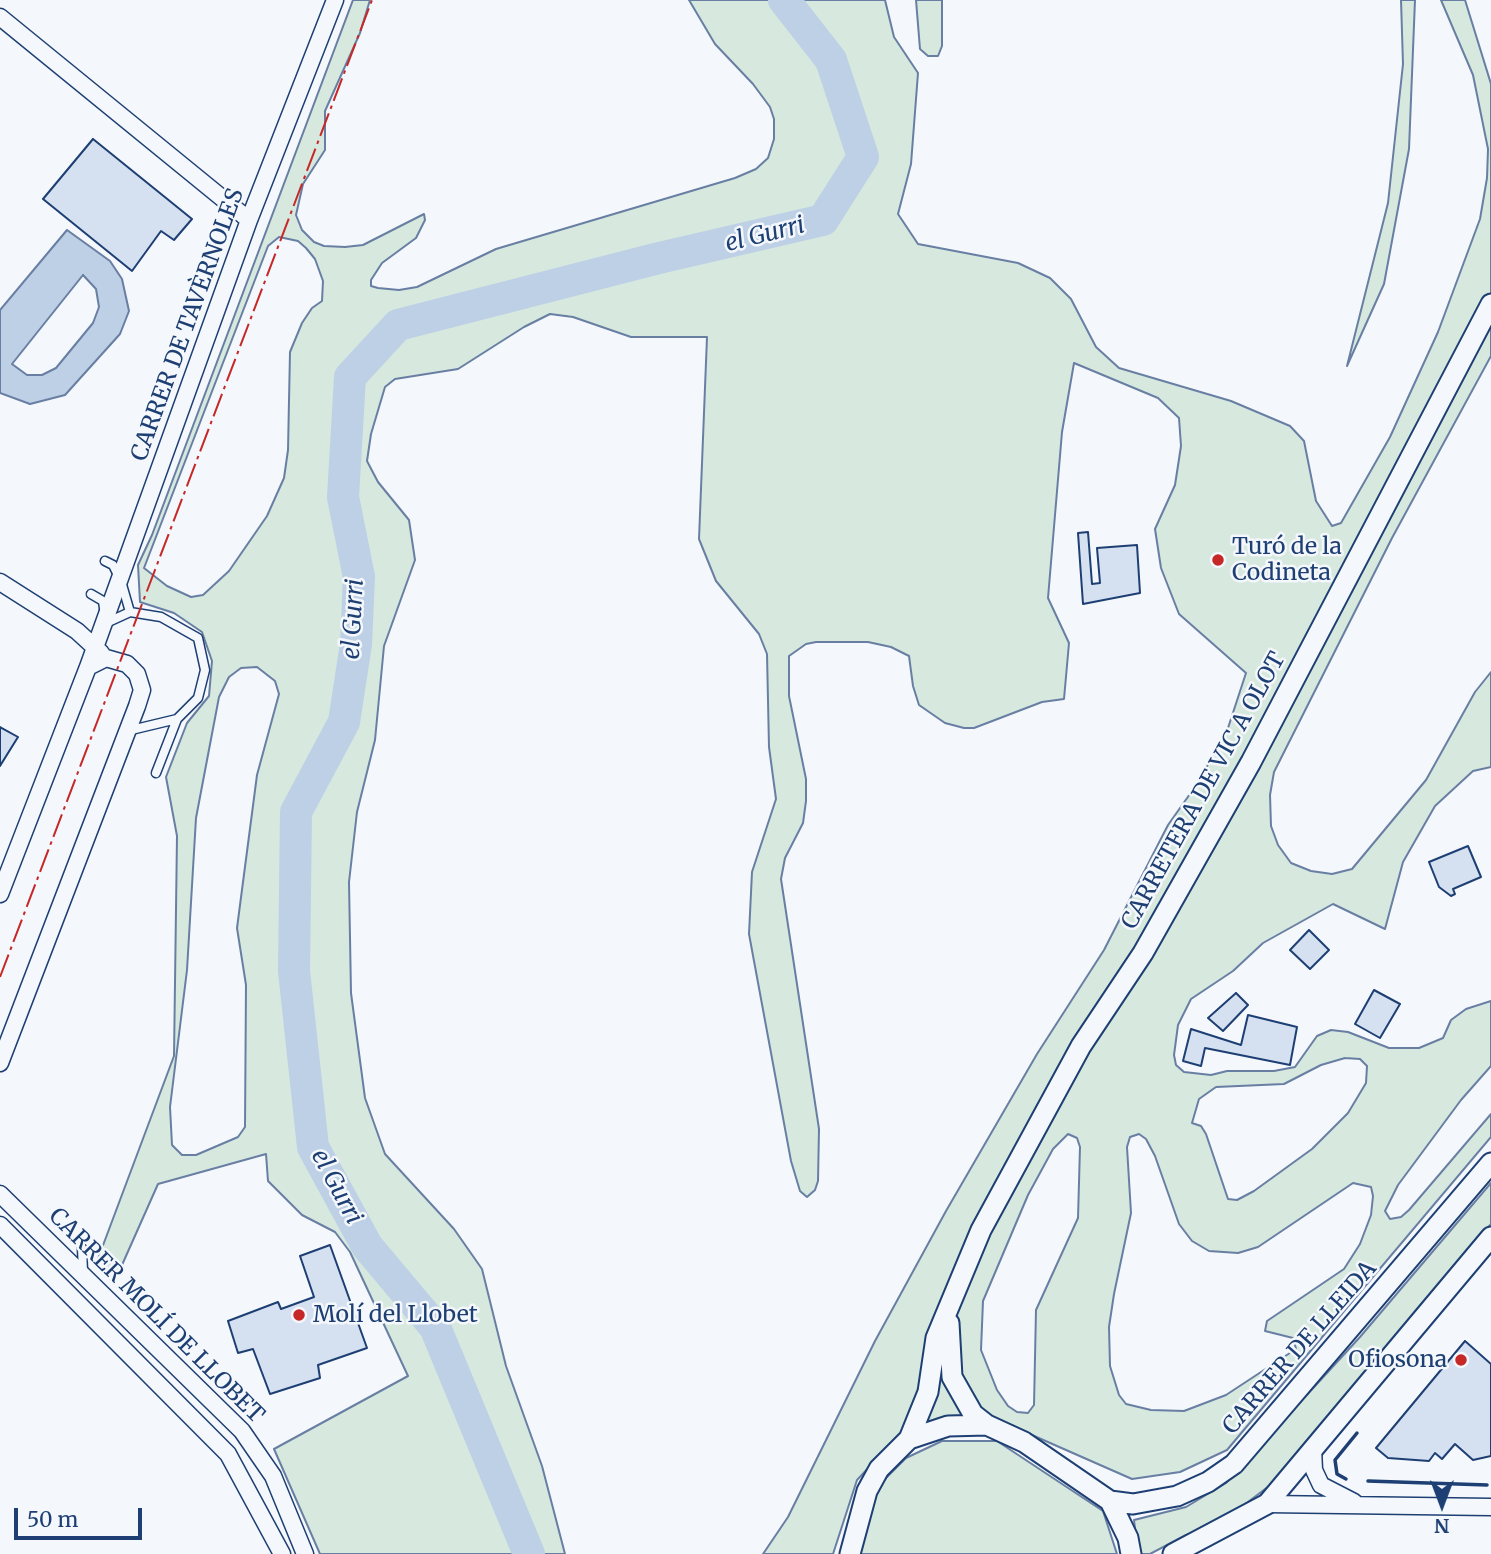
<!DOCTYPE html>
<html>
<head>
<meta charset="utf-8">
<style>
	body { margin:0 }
	#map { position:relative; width:1491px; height:1554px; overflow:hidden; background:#f4f7fb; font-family:Merriweather,serif }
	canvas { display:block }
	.north { position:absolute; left:1407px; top:1470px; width:70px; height:70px; -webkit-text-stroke:5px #f4f7fb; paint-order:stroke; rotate:180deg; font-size:19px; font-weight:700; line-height:28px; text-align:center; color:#1d3f73 }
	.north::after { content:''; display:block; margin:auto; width:24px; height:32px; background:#1d3f73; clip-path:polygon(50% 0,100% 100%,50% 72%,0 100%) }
	.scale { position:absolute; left:14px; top:1508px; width:128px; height:32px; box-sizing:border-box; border:4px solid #1d3f73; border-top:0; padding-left:9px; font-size:21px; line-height:24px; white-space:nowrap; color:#1d3f73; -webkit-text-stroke:5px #f4f7fb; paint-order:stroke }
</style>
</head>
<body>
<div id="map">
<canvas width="1491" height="1554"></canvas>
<div class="north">N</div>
<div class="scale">50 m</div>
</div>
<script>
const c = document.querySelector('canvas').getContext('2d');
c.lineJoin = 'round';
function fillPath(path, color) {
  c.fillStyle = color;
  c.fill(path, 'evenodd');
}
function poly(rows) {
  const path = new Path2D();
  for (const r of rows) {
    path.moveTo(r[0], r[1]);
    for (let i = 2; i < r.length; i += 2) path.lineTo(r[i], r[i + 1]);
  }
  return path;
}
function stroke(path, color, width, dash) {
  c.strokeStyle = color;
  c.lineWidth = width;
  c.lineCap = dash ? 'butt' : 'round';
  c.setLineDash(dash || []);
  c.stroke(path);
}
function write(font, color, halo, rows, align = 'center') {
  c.font = font + ' Merriweather,serif';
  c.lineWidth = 5;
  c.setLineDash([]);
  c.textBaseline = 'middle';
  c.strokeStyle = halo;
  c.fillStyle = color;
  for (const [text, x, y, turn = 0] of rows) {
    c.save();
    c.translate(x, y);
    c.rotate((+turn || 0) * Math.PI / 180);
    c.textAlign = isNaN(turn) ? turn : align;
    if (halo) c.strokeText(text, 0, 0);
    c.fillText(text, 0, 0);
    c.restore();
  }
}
const green = poly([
	[353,0,370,0,360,33,325,111,325,150,303,184,296,215,302,230,314,242,324,246,345,247,363,245,424,214,425,220,416,238,382,263,371,280,371,286,378,288,399,290,417,287,496,249,735,178,756,169,768,158,774,139,774,119,770,107,753,84,715,44,689,0,885,0,894,37,918,73,911,164,898,214,918,244,1018,263,1050,278,1071,299,1096,347,1119,368,1231,401,1290,426,1304,441,1316,501,1332,526,1341,523,1390,437,1438,332,1480,219,1487,178,1488,149,1473,75,1441,0,1465,0,1491,84,1491,356,1392,538,1274,772,1270,795,1271,826,1278,845,1291,863,1311,871,1332,874,1352,869,1426,780,1475,692,1491,672,1491,767,1473,771,1435,806,1403,862,1385,929,1333,904,1263,943,1233,971,1191,999,1178,1025,1174,1055,1176,1065,1184,1072,1211,1075,1227,1071,1274,1071,1295,1067,1317,1036,1331,1030,1348,1032,1389,1048,1419,1048,1443,1038,1451,1020,1466,1009,1491,1001,1491,1066,1461,1100,1398,1185,1385,1211,1390,1219,1401,1217,1409,1210,1491,1114,1491,1137,1227,1450,1180,1472,1132,1479,991,1417,906,1428,857,1480,833,1554,763,1554,788,1517,875,1341,946,1211,1037,1054,1104,950,1168,825,1197,784,1227,731,1246,673,1179,614,1161,568,1155,529,1175,485,1181,446,1179,418,1158,398,1074,363,1062,432,1048,598,1069,643,1064,699,1042,702,974,728,964,728,945,723,919,705,913,686,909,656,891,647,868,642,816,642,806,644,789,656,789,696,806,779,806,801,803,823,785,858,781,879,819,1129,818,1181,815,1190,807,1197,800,1191,791,1161,749,934,752,872,776,799,769,747,767,654,759,634,716,581,699,539,707,337,631,337,573,317,550,314,524,327,458,369,395,379,385,387,371,434,367,461,378,482,409,520,415,560,384,646,375,740,357,812,349,882,351,993,365,1098,385,1154,454,1229,482,1269,506,1366,542,1466,565,1554,320,1554,274,1449,408,1376,350,1252,335,1232,302,1215,268,1181,266,1154,158,1184,114,1283,96,1264,174,1056,177,836,166,777,187,723,209,696,212,661,202,632,174,613,140,602,138,565,152,535,353,0],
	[279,237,298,241,306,248,315,259,323,281,322,301,312,308,302,323,290,352,288,450,284,478,267,516,229,571,203,595,191,597,167,586,144,568,268,246,279,237],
	[257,667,275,681,279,694,257,775,237,928,246,985,245,1127,238,1137,196,1155,182,1155,172,1145,170,1107,187,970,196,818,219,697,229,677,241,668,257,667],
	[1345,1058,1360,1059,1367,1066,1366,1083,1348,1113,1312,1149,1254,1191,1237,1200,1228,1199,1206,1134,1201,1126,1192,1123,1199,1099,1216,1087,1284,1084,1321,1065,1345,1058],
	[1068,1134,1077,1138,1080,1147,1078,1218,1036,1310,1034,1405,1028,1413,1017,1412,1008,1406,997,1390,981,1350,983,1301,1028,1195,1053,1149,1068,1134],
	[1139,1134,1146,1139,1155,1156,1179,1224,1192,1241,1209,1251,1238,1253,1258,1247,1353,1183,1371,1187,1373,1196,1371,1215,1360,1244,1344,1269,1267,1321,1265,1331,1293,1338,1296,1349,1226,1395,1184,1411,1151,1410,1126,1404,1119,1395,1110,1366,1109,1327,1114,1294,1131,1213,1127,1147,1130,1137,1139,1134],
	[916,0,942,0,942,46,938,56,928,56,920,49,916,0],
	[1401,0,1415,0,1409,149,1384,284,1347,366,1388,203,1403,64,1401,0],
	[1491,1183,1491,1224,1273,1483,1219,1524,1186,1535,1150,1554,1138,1554,1134,1520,1186,1507,1226,1483,1360,1337,1491,1183],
	[942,1441,997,1441,1103,1511,1117,1554,860,1554,865,1523,881,1483,906,1458,942,1441]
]);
fillPath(green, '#d7e8df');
stroke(green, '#687fa3', 2);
const water = poly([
	[67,230,110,261,122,279,129,311,120,334,65,395,30,404,0,393,0,310,67,230],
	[83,275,96,289,99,307,93,323,56,368,42,375,27,375,12,364,83,275]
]);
fillPath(water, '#bed0e5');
stroke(water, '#687fa3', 2);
stroke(poly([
	[529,1554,435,1327,367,1246,313,1147,294,971,296,812,344,722,356,644,359,577,343,497,350,377,398,325,659,258,823,220,863,157,831,60,784,0]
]), '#bed0e5', 32);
const building = poly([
	[93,139,192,219,174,240,161,231,132,271,43,199,93,139],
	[1088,532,1092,584,1100,583,1097,548,1137,545,1140,593,1083,604,1078,533,1088,532],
	[0,727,18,737,0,766,0,727],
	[1468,846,1481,877,1453,889,1455,894,1451,896,1439,887,1429,862,1468,846],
	[1309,930,1329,950,1310,969,1290,950,1309,930],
	[1374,990,1400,1004,1380,1038,1355,1024,1374,990],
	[1236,993,1248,1005,1223,1031,1208,1018,1236,993],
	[1248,1015,1297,1027,1290,1065,1205,1048,1201,1066,1183,1061,1191,1029,1241,1045,1248,1015],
	[330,1245,367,1348,318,1365,320,1378,270,1394,253,1349,238,1353,228,1321,278,1302,281,1309,314,1297,300,1256,330,1245],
	[1465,1341,1491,1364,1491,1456,1473,1460,1455,1444,1442,1459,1435,1453,1429,1461,1388,1458,1376,1448,1465,1341]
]);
fillPath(building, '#d5e0f0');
stroke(building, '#1d3f73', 2);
const service = poly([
	[105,561,113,565,121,581,130,612,161,617,198,638,205,670,198,698,177,719,127,731],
	[91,594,103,601,106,623,130,612],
	[156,773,177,719],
	[82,1248,83,1272]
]);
const minor = poly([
	[0,17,249,220],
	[0,582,77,631,101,653],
	[88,667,249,220,335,0],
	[0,894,88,667,106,658,127,664,137,674,142,690,137,706,0,1063],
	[0,1194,242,1431,273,1476,305,1554],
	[0,1225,228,1454,282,1554],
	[1313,1449,1314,1470,1321,1485,1354,1502],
	[1267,1504,1491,1507]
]);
const tertiary = poly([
	[949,1323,952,1377,973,1414,987,1425],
	[909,1439,928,1392,936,1338,981,1230,1081,1046,1143,953,1251,762,1491,304],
	[1110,1501,1133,1504,1177,1496,1208,1482,1234,1464,1491,1163],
	[850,1554,867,1491,879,1469,909,1439,948,1426,987,1425,1024,1442,1110,1501,1128,1538,1131,1554],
	[1173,1554,1267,1504,1491,1237]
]);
stroke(service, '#1d3f73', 11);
stroke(minor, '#1d3f73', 19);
stroke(tertiary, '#1d3f73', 23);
stroke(service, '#f4f7fb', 8);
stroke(minor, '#f4f7fb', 16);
stroke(tertiary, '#f4f7fb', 19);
stroke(poly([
	[1346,1479,1337,1474,1335,1460,1357,1433],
	[1368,1481,1487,1485]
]), '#1d3f73', 3.5);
stroke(poly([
	[0,977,372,0]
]), '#c62828', 2, [24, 5, 3.5, 5]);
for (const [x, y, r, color] of [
	[1218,560,7,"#c62828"],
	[299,1315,7,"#c62828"],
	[1461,1360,7,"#c62828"]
]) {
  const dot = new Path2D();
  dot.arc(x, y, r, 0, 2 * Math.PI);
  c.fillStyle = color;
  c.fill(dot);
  stroke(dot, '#f4f7fb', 2.5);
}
write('23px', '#1d3f73', '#f4f7fb', [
	["CARRER DE TAVÈRNOLES",188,325,-70],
	["CARRETERA DE VIC A OLOT",1204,791,-61],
	["CARRER MOLÍ DE LLOBET",156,1316,45],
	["CARRER DE LLEIDA",1300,1348,-49]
]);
write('23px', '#1d3f73', '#f4f7fb', [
	["Turó de la",1232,547],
	["Codineta",1232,573],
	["Molí del Llobet",313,1315],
	["Ofiosona",1447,1360,"right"]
], 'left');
write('italic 24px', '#1d3f73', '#f4f7fb', [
	["el Gurri",765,235,-14],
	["el Gurri",354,619,-87],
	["el Gurri",336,1187,62]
]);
</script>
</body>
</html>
